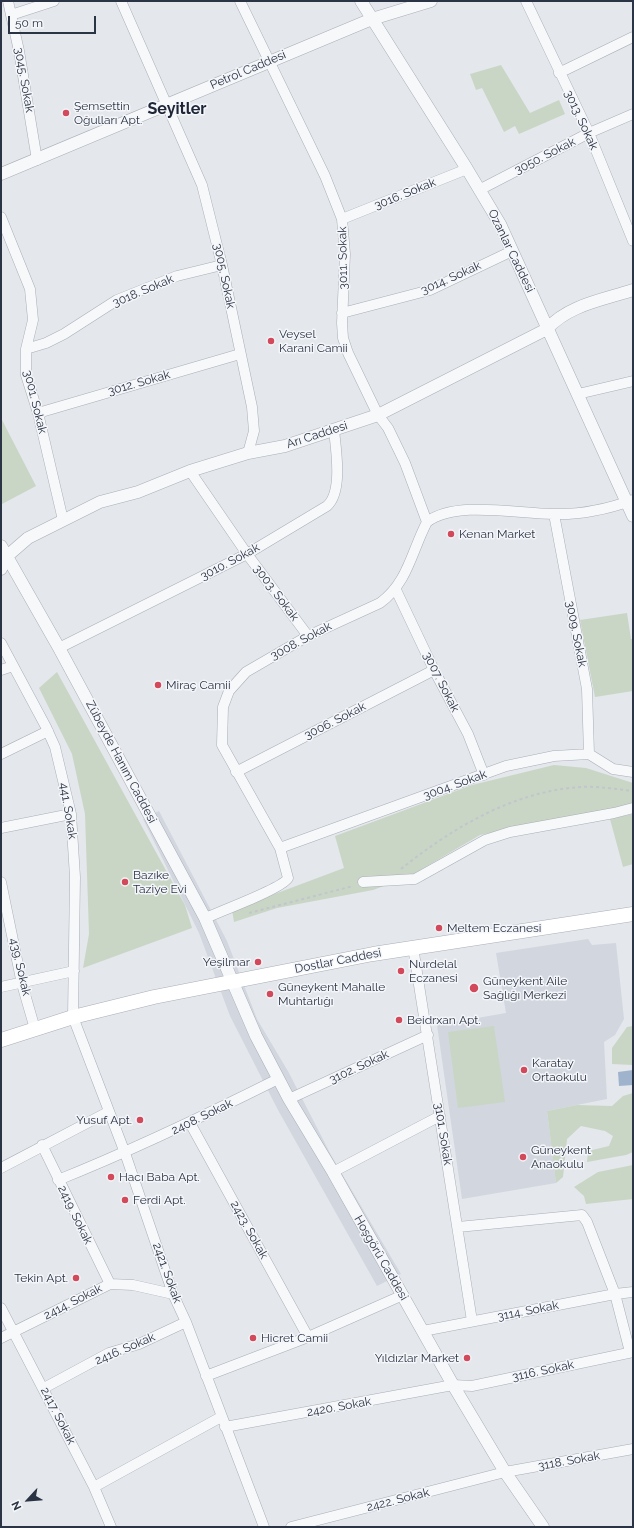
<!DOCTYPE html>
<meta charset="utf-8">
<style>
body{margin:0}
#map{position:relative;width:634px;height:1528px;overflow:hidden;background:#e4e7ec;font-family:Raleway,sans-serif}
canvas{display:block}
.frame{position:absolute;inset:0;border:2px solid #2b3445;pointer-events:none}
.north{position:absolute;left:8px;top:1480px;width:40px;height:40px;-webkit-text-stroke:3px #f4f6f9;paint-order:stroke;rotate:244deg;font-size:11px;font-weight:700;line-height:16px;text-align:center;color:#2b3445}
.north::after{content:'';display:block;margin:auto;width:14px;height:18px;background:#2b3445;clip-path:polygon(50% 0,100% 100%,50% 72%,0 100%)}
.scale{position:absolute;left:8px;top:16px;width:88px;height:18px;box-sizing:border-box;border:2px solid #2b3445;border-top:0;padding-left:5px;font-size:12px;line-height:14px;white-space:nowrap;color:#2b3445;-webkit-text-stroke:3px #f4f6f9;paint-order:stroke}
</style>
<div id="map">
<canvas width="634" height="1528"></canvas>
<div class="frame"></div>
<div class="north">N</div>
<div class="scale">50 m</div>
</div>
<script>
const c = document.querySelector('canvas').getContext('2d');
c.lineJoin = 'round';
function paint(path, color) {
  c.fillStyle = color;
  c.fill(path, 'evenodd');
}
function strokePath(path, color, width, dash) {
  c.strokeStyle = color;
  c.lineWidth = width;
  c.lineCap = dash ? 'butt' : 'round';
  c.setLineDash(dash || []);
  c.stroke(path);
}
function drawText(font, color, halo, rows, align = 'center') {
  c.font = font + ' Raleway,sans-serif';
  c.lineWidth = 3;
  c.setLineDash([]);
  c.textBaseline = 'middle';
  c.strokeStyle = halo;
  c.fillStyle = color;
  for (const [text, x, y, turn = 0] of rows) {
    c.save();
    c.translate(x, y);
    c.rotate((+turn || 0) * Math.PI / 180);
    c.textAlign = isNaN(turn) ? turn : align;
    if (halo) c.strokeText(text, 0, 0);
    c.fillText(text, 0, 0);
    c.restore();
  }
}
paint(new Path2D(`
 M 159,811 L 227,941 L 257,1019 L 289,1073 L 331,1155 L 401,1274 L 377,1286 L 278,1110 L 230,1016 L 199,933 L 143,819 Z
 M 588,939 L 592,945 L 616,943 L 624,1019 L 615,1035 L 604,1042 L 607,1099 L 547,1111 L 556,1183 L 462,1199 L 437,1025 L 506,1013 L 496,953 Z`), '#d2d6de');
paint(new Path2D(`
 M 501,65 L 530,113 L 559,100 L 565,114 L 519,134 L 515,126 L 504,132 L 482,88 L 476,90 L 470,74 Z
 M 1,418 L 36,486 L 2,504 L 1,502 Z
 M 627,613 L 631,639 L 633,639 L 633,691 L 595,697 L 580,620 Z
 M 57,672 L 185,905 L 192,928 L 83,968 L 89,934 L 85,814 L 72,754 L 39,688 Z
 M 554,765 L 586,768 L 633,783 L 633,804 L 480,835 L 410,876 L 373,890 L 277,908 L 234,922 L 232,910 L 344,868 L 335,836 L 472,785 Z
 M 633,814 L 633,864 L 623,867 L 610,819 Z
 M 494,1026 L 505,1102 L 458,1108 L 448,1032 Z
 M 633,1026 L 633,1065 L 612,1064 L 612,1048 L 627,1027 Z
 M 633,1093 L 633,1152 L 626,1155 L 587,1162 L 588,1151 L 609,1146 L 613,1136 L 605,1131 L 581,1126 L 567,1139 L 563,1177 L 556,1183 L 547,1111 L 577,1105 L 612,1106 L 623,1096 Z
 M 633,1165 L 633,1199 L 586,1204 L 584,1196 L 574,1187 L 598,1172 Z`), '#c9d6c5');
paint(new Path2D(`
 M 633,1070 L 633,1085 L 619,1086 L 618,1072 Z`), '#9fb4cc');
const minor = new Path2D(`
 M 8,1 L 19,51 L 37,160
 M 121,1 L 202,185 L 222,265 L 252,407 L 254,431 L 248,453
 M 240,1 L 325,176 L 342,219 L 345,254 L 342,323 L 343,338 L 348,353 L 378,415 L 388,428 L 405,463 L 427,522
 M 526,1 L 589,133 L 633,241
 M 11,15 L 54,1
 M 559,73 L 633,37
 M 479,190 L 589,133 L 633,114
 M 1,217 L 30,289 L 33,320 L 26,349 L 26,375 L 38,413 L 63,520
 M 342,219 L 467,169
 M 342,313 L 430,290 L 512,251
 M 26,349 L 46,343 L 64,334 L 117,300 L 177,276 L 222,265
 M 578,394 L 633,381
 M 38,413 L 240,354
 M 190,471 L 247,554 L 308,636
 M 554,514 L 587,689 L 589,754
 M 396,590 L 434,670 L 468,734 L 484,775
 M 1,643 L 46,727 L 55,747 L 71,814 L 75,877 L 73,1017 L 125,1153 L 173,1294 L 186,1322 L 264,1527
 M 59,648 L 247,554 L 327,506 C 343,492 336,450 334,430
 M 1,670 L 13,666
 M 1,754 L 48,731
 M 236,772 L 434,670
 M 1,828 L 71,814
 M 280,848 L 506,766 L 554,756 L 589,754 L 613,769 L 633,772
 M 1,882 L 22,984 L 35,1029
 M 363,882 L 415,879 L 485,840 L 510,832 L 614,813 L 633,808
 M 205,918 C 219,912 283,888 288,878 L 280,848 L 222,745 L 223,707 L 229,691 L 246,672 L 308,636 L 380,603 C 408,583 412,550 427,522 C 456,500 518,514 553,514 C 579,515 608,509 633,500
 M 413,947 L 472,1321
 M 1,987 L 74,971
 M 289,1099 L 428,1035
 M 190,1123 L 308,1337
 M 42,1145 L 110,1284
 M 1,1168 L 108,1112
 M 333,1172 L 440,1116
 M 58,1180 C 133,1150 206,1115 278,1079
 M 458,1227 L 582,1215 L 587,1222 L 615,1294 L 630,1352
 M 1,1308 L 94,1487 L 111,1527
 M 423,1331 L 615,1294 L 633,1292
 M 1,1338 L 110,1284 L 133,1285 L 173,1294
 M 206,1376 L 308,1337 L 403,1295
 M 44,1388 L 109,1353 L 139,1344 L 186,1322
 M 225,1427 L 453,1385 L 472,1386 L 633,1352
 M 94,1487 L 221,1417
 M 291,1527 L 505,1472 L 633,1449`);
const tertiary = new Path2D(`
 M 361,1 L 467,169 L 500,224 L 633,516
 M 1,174 L 372,19 L 431,1
 M 1,546 L 59,648 L 205,918 L 256,1036 L 289,1099 L 333,1172 L 453,1385 L 505,1472 L 543,1527
 M 1,569 L 6,557 L 28,538 L 100,502 L 138,492 L 190,471 L 248,453 L 285,446 L 378,415 L 547,329 C 568,305 603,300 633,290`);
const secondary = new Path2D(`
 M 1,1040 L 73,1017 L 154,997 L 373,954 L 633,914`);
strokePath(minor, '#a9aeb7', 11);
strokePath(tertiary, '#a9aeb7', 13);
strokePath(secondary, '#a9aeb7', 15);
strokePath(new Path2D(`
 M 401,869 C 452,828 514,791 581,787 C 598,786 616,789 633,791
 M 249,913 L 353,886`), '#c2c5cb', 2, [3, 3]);
strokePath(minor, '#f7f8fa', 10);
strokePath(tertiary, '#f7f8fa', 12);
strokePath(secondary, '#fff', 14);
for (const [x, y, r, color] of [
 [66,113,4,"#d1495b"],
 [271,341,4,"#d1495b"],
 [451,534,4,"#d1495b"],
 [158,685,4,"#d1495b"],
 [125,882,4,"#d1495b"],
 [439,928,4,"#d1495b"],
 [258,962,4,"#d1495b"],
 [401,971,4,"#d1495b"],
 [474,988,5,"#d1495b"],
 [270,994,4,"#d1495b"],
 [399,1020,4,"#d1495b"],
 [524,1070,4,"#d1495b"],
 [140,1120,4,"#d1495b"],
 [523,1157,4,"#d1495b"],
 [111,1177,4,"#d1495b"],
 [125,1200,4,"#d1495b"],
 [76,1278,4,"#d1495b"],
 [253,1338,4,"#d1495b"],
 [467,1358,4,"#d1495b"]
]) {
  const dot = new Path2D();
  dot.arc(x, y, r, 0, 2 * Math.PI);
  c.fillStyle = color;
  c.fill(dot);
  strokePath(dot, '#f4f6f9', 1.5);
}
drawText('12px', '#2b3445', '#f4f6f9', [
 ["Petrol Caddesi",248,70,-23],
 ["3045. Sokak",24,80,80],
 ["3013. Sokak",581,120,65],
 ["3050. Sokak",545,156,-27],
 ["3016. Sokak",405,194,-22],
 ["Ozanlar Caddesi",511,251,64],
 ["3011. Sokak",343,258,-91],
 ["3005. Sokak",224,276,78],
 ["3014. Sokak",451,278,-24],
 ["3018. Sokak",143,291,-23],
 ["3012. Sokak",139,383,-16],
 ["3001. Sokak",35,402,76],
 ["Arı Caddesi",317,435,-18],
 ["3010. Sokak",230,562,-28],
 ["3003. Sokak",276,593,53],
 ["3009. Sokak",576,634,79],
 ["3008. Sokak",301,641,-28],
 ["3007. Sokak",441,682,63],
 ["3006. Sokak",335,721,-27],
 ["Zübeyde Hanım Caddesi",121,762,62],
 ["3004. Sokak",455,785,-20],
 ["441. Sokak",68,811,81],
 ["Dostlar Caddesi",338,961,-11],
 ["439. Sokak",20,967,77],
 ["3102. Sokak",359,1067,-25],
 ["2408. Sokak",202,1117,-26],
 ["3101. Sokak",443,1134,81],
 ["2419. Sokak",75,1215,64],
 ["2423. Sokak",249,1230,61],
 ["Hoşgörü Caddesi",381,1258,60],
 ["2421. Sokak",167,1273,70],
 ["2414. Sokak",73,1302,-27],
 ["3114. Sokak",528,1311,-11],
 ["2416. Sokak",125,1349,-23],
 ["3116. Sokak",543,1371,-12],
 ["2420. Sokak",339,1407,-10],
 ["2417. Sokak",58,1416,63],
 ["3118. Sokak",569,1461,-10],
 ["2422. Sokak",398,1500,-14]
]);
drawText('12px', '#2b3445', '#f4f6f9', [
 ["Şemsettin",74,106],
 ["Oğulları Apt.",74,120],
 ["Veysel",279,334],
 ["Karani Camii",279,348],
 ["Kenan Market",459,534],
 ["Miraç Camii",166,685],
 ["Bazıke",133,875],
 ["Taziye Evi",133,889],
 ["Meltem Eczanesi",447,928],
 ["Yeşilmar",250,962,"right"],
 ["Nurdelal",409,964],
 ["Eczanesi",409,978],
 ["Güneykent Aile",483,981],
 ["Sağlığı Merkezi",483,995],
 ["Güneykent Mahalle",278,987],
 ["Muhtarlığı",278,1001],
 ["Beidrxan Apt.",407,1020],
 ["Karatay",532,1063],
 ["Ortaokulu",532,1077],
 ["Yusuf Apt.",132,1120,"right"],
 ["Güneykent",531,1150],
 ["Anaokulu",531,1164],
 ["Hacı Baba Apt.",119,1177],
 ["Ferdi Apt.",133,1200],
 ["Tekin Apt.",68,1278,"right"],
 ["Hicret Camii",261,1338],
 ["Yıldızlar Market",459,1358,"right"]
], 'left');
drawText('bold 16px', '#1d2536', '#f4f6f9', [
 ["Seyitler",177,109]
]);
</script>
